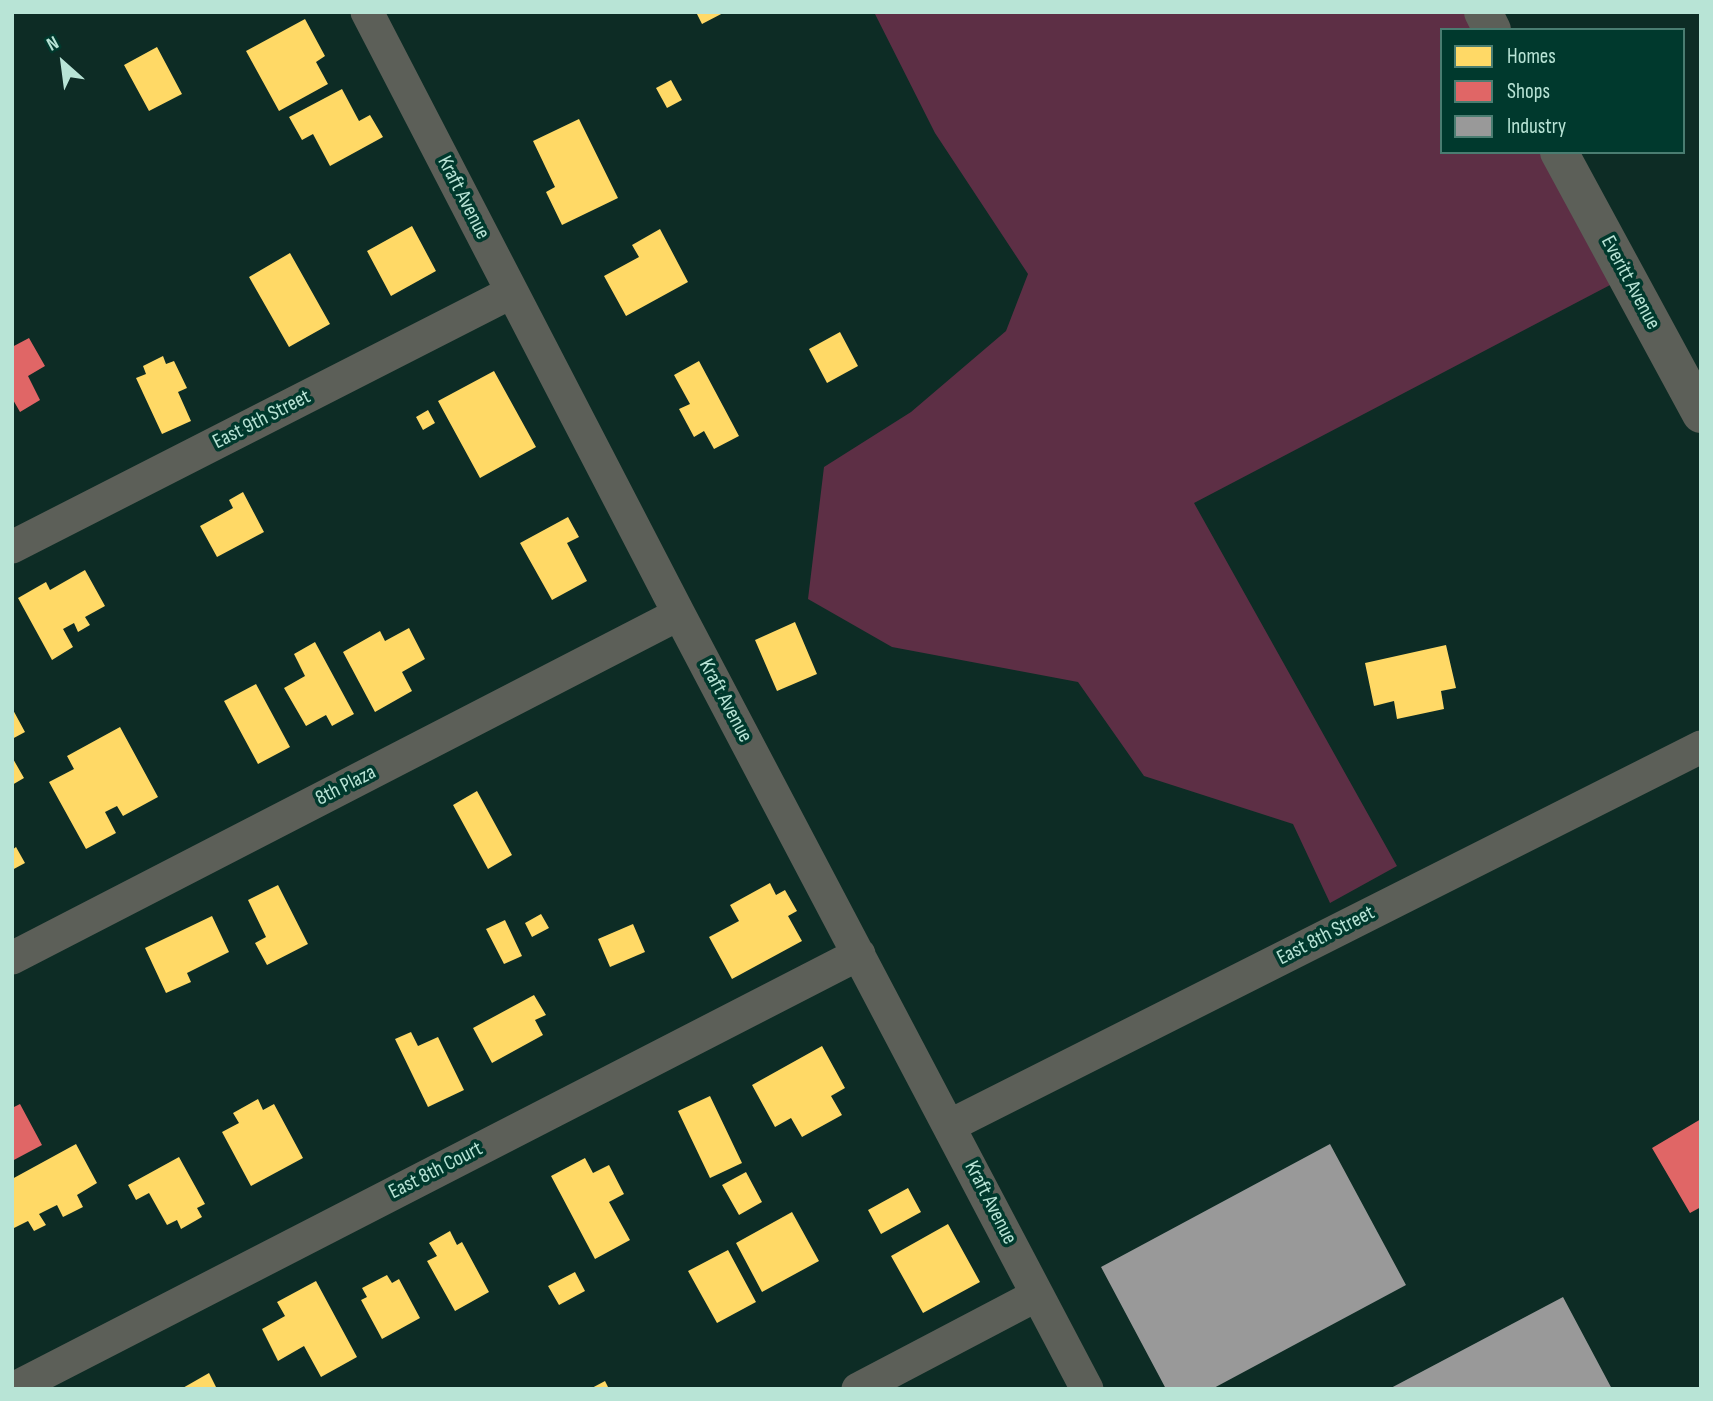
<!DOCTYPE html>
<style>
body{margin:0}
#map{position:relative;width:1713px;height:1401px;overflow:hidden;background:#0d2c25;font-family:"Sofia Sans Condensed",sans-serif}
canvas{display:block}
.frame{position:absolute;inset:0;border:14px solid #b8e4d6;pointer-events:none}
.legend{position:absolute;left:1440px;top:28px;width:245px;height:126px;box-sizing:border-box;background:#00392d;border:2px solid #4a7d71;margin:0;padding:9px 12px;list-style:none;font-size:21px;color:#b8e4d6}
.legend li{display:flex;align-items:center;gap:14px;height:35px}
.legend b{width:35px;border:2px solid #4a7d71}
.north{position:absolute;left:28px;top:28px;width:70px;height:70px;-webkit-text-stroke:5px #00392d;paint-order:stroke;rotate:332deg;font-size:19px;font-weight:700;line-height:28px;text-align:center;color:#b8e4d6}
.north::after{content:'';display:block;margin:auto;width:24px;height:32px;background:#b8e4d6;clip-path:polygon(50% 0,100% 100%,50% 72%,0 100%)}
</style>
<div id="map">
<canvas width="1713" height="1401"></canvas>
<div class="frame"></div>
<ul class="legend">
<li><b style="height:19px;background:#ffd966"></b>Homes</li>
<li><b style="height:19px;background:#e06666"></b>Shops</li>
<li><b style="height:19px;background:#999"></b>Industry</li>
</ul>
<div class="north">N</div>
</div>
<script>
const c = document.querySelector('canvas').getContext('2d');
c.lineJoin = 'round';
function paint(path, color) {
  c.fillStyle = color;
  c.fill(path, 'evenodd');
}
function strokePath(path, color, width, dash) {
  c.strokeStyle = color;
  c.lineWidth = width;
  c.lineCap = dash ? 'butt' : 'round';
  c.setLineDash(dash || []);
  c.stroke(path);
}
function drawText(font, color, halo, rows, align = 'center') {
  c.font = font + ' "Sofia Sans Condensed",sans-serif';
  c.lineWidth = 7;
  c.setLineDash([]);
  c.textBaseline = 'middle';
  c.strokeStyle = halo;
  c.fillStyle = color;
  for (const [text, x, y, turn = 0] of rows) {
    c.save();
    c.translate(x, y);
    c.rotate((+turn || 0) * Math.PI / 180);
    c.textAlign = isNaN(turn) ? turn : align;
    if (halo) c.strokeText(text, 0, 0);
    c.fillText(text, 0, 0);
    c.restore();
  }
}
paint(new Path2D(`
 M 874,12 L 1465,12 L 1474,30 L 1442,30 L 1442,152 L 1541,152 L 1612,284 L 1194,503 L 1397,866 L 1330,903 L 1293,824 L 1144,776 L 1078,682 L 892,647 L 808,599 L 824,467 L 911,412 L 1006,331 L 1028,274 L 935,133 Z`), '#5d2f45');
paint(new Path2D(`
 M 696,12 L 725,12 L 702,24 Z
 M 305,19 L 325,56 L 316,62 L 328,84 L 279,111 L 246,51 Z
 M 157,47 L 182,94 L 149,111 L 124,65 Z
 M 671,80 L 682,100 L 667,108 L 656,88 Z
 M 342,89 L 359,121 L 370,115 L 383,137 L 330,166 L 313,134 L 302,140 L 289,117 Z
 M 579,119 L 618,198 L 562,225 L 546,192 L 555,187 L 533,141 Z
 M 412,226 L 436,271 L 391,296 L 367,251 Z
 M 660,229 L 688,282 L 626,316 L 604,276 L 639,257 L 632,245 Z
 M 290,253 L 330,324 L 289,347 L 249,277 Z
 M 840,332 L 858,366 L 827,383 L 809,349 Z
 M 163,356 L 166,364 L 174,361 L 187,388 L 178,392 L 191,421 L 162,434 L 136,378 L 146,374 L 143,366 Z
 M 699,361 L 739,436 L 714,449 L 704,431 L 694,437 L 679,409 L 690,404 L 674,375 Z
 M 494,371 L 536,447 L 480,478 L 438,401 Z
 M 428,410 L 435,423 L 423,430 L 416,417 Z
 M 243,492 L 264,532 L 217,557 L 200,526 L 233,508 L 229,500 Z
 M 568,517 L 579,537 L 567,543 L 587,581 L 552,600 L 520,543 Z
 M 85,570 L 105,606 L 85,617 L 90,625 L 78,632 L 74,623 L 63,629 L 73,647 L 52,660 L 18,598 L 46,582 L 50,590 Z
 M 795,622 L 817,674 L 777,691 L 755,640 Z
 M 409,628 L 425,659 L 402,672 L 412,691 L 375,712 L 343,652 L 380,631 L 385,641 Z
 M 315,642 L 354,714 L 332,726 L 326,715 L 306,726 L 284,688 L 305,676 L 294,654 Z
 M 1446,645 L 1456,688 L 1441,691 L 1444,709 L 1397,719 L 1394,701 L 1374,706 L 1365,663 Z
 M 256,684 L 290,747 L 258,764 L 224,701 Z
 M 12,708 L 25,732 L 12,739 Z
 M 120,727 L 158,797 L 123,816 L 117,806 L 105,812 L 116,833 L 86,849 L 49,782 L 74,769 L 67,756 Z
 M 12,757 L 24,778 L 12,785 Z
 M 477,791 L 512,855 L 488,869 L 453,805 Z
 M 16,847 L 25,863 L 12,870 L 12,850 Z
 M 770,883 L 776,895 L 785,890 L 797,911 L 788,916 L 802,941 L 732,979 L 709,937 L 739,921 L 730,905 Z
 M 278,885 L 308,944 L 267,965 L 255,943 L 266,937 L 248,900 Z
 M 541,914 L 549,928 L 532,937 L 525,923 Z
 M 212,916 L 229,952 L 187,973 L 191,982 L 166,993 L 145,948 Z
 M 505,920 L 522,956 L 504,964 L 486,929 Z
 M 633,924 L 645,952 L 610,967 L 598,939 Z
 M 534,995 L 546,1015 L 535,1020 L 543,1035 L 492,1063 L 473,1028 Z
 M 411,1032 L 418,1046 L 438,1037 L 464,1090 L 428,1107 L 395,1039 Z
 M 822,1046 L 845,1088 L 831,1096 L 842,1115 L 802,1137 L 791,1118 L 775,1127 L 752,1085 Z
 M 710,1096 L 742,1163 L 710,1178 L 678,1111 Z
 M 258,1099 L 263,1110 L 274,1104 L 303,1158 L 251,1186 L 222,1132 L 239,1123 L 233,1113 Z
 M 76,1144 L 97,1183 L 77,1195 L 83,1207 L 63,1217 L 57,1205 L 39,1214 L 46,1225 L 34,1231 L 28,1221 L 12,1229 L 12,1179 Z
 M 179,1157 L 205,1204 L 197,1208 L 202,1217 L 181,1229 L 177,1220 L 167,1225 L 149,1193 L 136,1200 L 128,1185 Z
 M 585,1158 L 593,1173 L 609,1165 L 624,1194 L 609,1202 L 630,1240 L 595,1259 L 551,1176 Z
 M 746,1172 L 762,1202 L 739,1215 L 722,1185 Z
 M 908,1188 L 921,1212 L 881,1234 L 868,1210 Z
 M 792,1212 L 819,1261 L 762,1292 L 736,1243 Z
 M 948,1224 L 980,1282 L 923,1313 L 891,1256 Z
 M 450,1231 L 457,1245 L 462,1242 L 489,1292 L 455,1311 L 427,1261 L 437,1256 L 429,1243 Z
 M 728,1250 L 756,1302 L 717,1323 L 688,1271 Z
 M 575,1272 L 585,1291 L 559,1305 L 548,1286 Z
 M 387,1275 L 392,1283 L 399,1279 L 420,1318 L 382,1339 L 361,1300 L 367,1297 L 362,1288 Z
 M 316,1281 L 357,1357 L 321,1377 L 304,1346 L 278,1361 L 262,1329 L 285,1316 L 277,1302 Z
 M 209,1373 L 217,1389 L 181,1389 Z
 M 605,1381 L 609,1389 L 590,1389 Z`), '#ffd966');
paint(new Path2D(`
 M 29,338 L 45,366 L 28,376 L 40,400 L 20,412 L 12,398 L 12,347 Z
 M 20,1104 L 42,1145 L 12,1161 L 12,1108 Z
 M 1701,1119 L 1701,1207 L 1690,1213 L 1652,1148 Z`), '#e06666');
paint(new Path2D(`
 M 1330,1144 L 1406,1285 L 1212,1389 L 1166,1389 L 1101,1267 Z
 M 1563,1297 L 1612,1389 L 1389,1389 Z`), '#999');
strokePath(new Path2D(`
 M 367,12 L 679,614 L 1087,1389
 M 12,547 L 512,292
 M 12,958 L 679,614
 M 951,1125 L 1701,747
 M 13,1389 L 859,954
 M 858,1389 L 1037,1295`), '#5c5f58', 33);
strokePath(new Path2D(`
 M 1483,12 L 1492,30
 M 1559,152 L 1701,414`), '#5c5f58', 38);
drawText('21px', '#b8e4d6', '#00392d', [
 ["Kraft Avenue",463,198,63],
 ["Everitt Avenue",1630,283,62],
 ["East 9th Street",262,420,-27],
 ["Kraft Avenue",725,701,62],
 ["8th Plaza",346,786,-27],
 ["East 8th Street",1326,936,-27],
 ["East 8th Court",436,1171,-27],
 ["Kraft Avenue",990,1203,63]
]);
</script>
